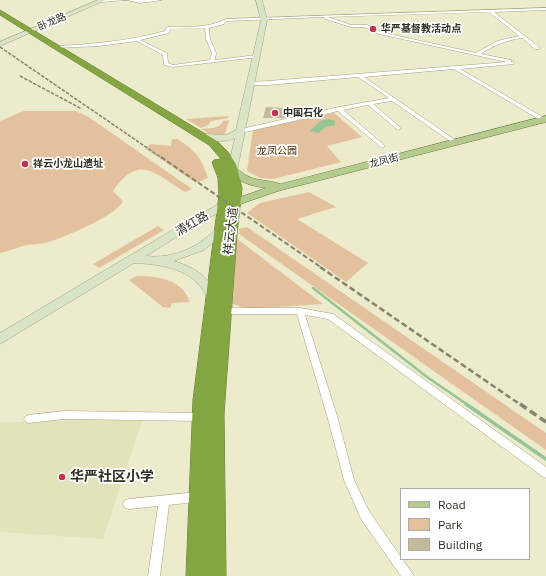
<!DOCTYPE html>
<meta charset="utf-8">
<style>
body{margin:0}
#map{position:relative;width:546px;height:576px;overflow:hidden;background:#ecebcc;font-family:"IBM Plex Sans",sans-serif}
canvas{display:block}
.legend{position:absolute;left:400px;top:488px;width:130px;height:72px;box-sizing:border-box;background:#fff;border:1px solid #acaca7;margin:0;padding:5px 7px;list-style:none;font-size:12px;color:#302f23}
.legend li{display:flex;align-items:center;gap:8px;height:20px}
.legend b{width:20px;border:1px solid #acaca7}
</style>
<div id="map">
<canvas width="546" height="576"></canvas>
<ul class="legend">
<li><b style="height:5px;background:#b5ca8e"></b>Road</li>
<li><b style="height:11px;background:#e3c19c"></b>Park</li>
<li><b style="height:11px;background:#c5b99c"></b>Building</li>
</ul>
</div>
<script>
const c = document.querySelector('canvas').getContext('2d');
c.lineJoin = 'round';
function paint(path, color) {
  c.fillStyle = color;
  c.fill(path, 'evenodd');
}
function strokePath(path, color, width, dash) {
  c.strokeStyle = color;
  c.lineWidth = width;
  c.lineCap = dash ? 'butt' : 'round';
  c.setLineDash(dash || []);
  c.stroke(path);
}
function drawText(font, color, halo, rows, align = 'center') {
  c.font = font + ' "IBM Plex Sans","Noto Sans SC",sans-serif';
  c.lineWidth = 3.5;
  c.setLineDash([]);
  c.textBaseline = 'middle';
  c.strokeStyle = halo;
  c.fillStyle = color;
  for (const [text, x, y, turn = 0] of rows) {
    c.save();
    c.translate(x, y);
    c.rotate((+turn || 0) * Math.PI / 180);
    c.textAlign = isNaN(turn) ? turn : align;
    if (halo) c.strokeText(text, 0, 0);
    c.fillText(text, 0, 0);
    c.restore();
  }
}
paint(new Path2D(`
 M 61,419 L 142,421 L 103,539 L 0,532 L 0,422 L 36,422 Z`), '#e2e2bb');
paint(new Path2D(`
 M 24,111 L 75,111 L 87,116 L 192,189 L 185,192 C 154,173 139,153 113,191 L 123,201 C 116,216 65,237 48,242 C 41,244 34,244 27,245 C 18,247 9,251 0,253 L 0,121 Z
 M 334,113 L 362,137 L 327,146 L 341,162 L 273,179 L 260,178 L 247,171 L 253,130 Z
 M 229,116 L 228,118 L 211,121 L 208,125 L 201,128 L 186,119 Z
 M 229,120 L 225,134 L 209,134 L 201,129 C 209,128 220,129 223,121 Z
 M 172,139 L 177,139 C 195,150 201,157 208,178 L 196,183 L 146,149 L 150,144 L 171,146 Z
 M 309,192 L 336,207 L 297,219 L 368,263 L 346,282 L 247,213 L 260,203 Z
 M 158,226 L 164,230 L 99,268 L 93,264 Z
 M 247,227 L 546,433 L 546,450 L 239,234 L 239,229 Z
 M 236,238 L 323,304 L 247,309 L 233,304 Z
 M 137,276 C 158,276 182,279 190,302 L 172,303 L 170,308 L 163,307 L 129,280 Z`), '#e3c19c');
paint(new Path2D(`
 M 329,119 L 335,121 L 335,125 L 327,127 L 320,123 L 326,127 L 318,133 L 310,131 L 320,121 Z`), '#95c594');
strokePath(new Path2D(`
 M 313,288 L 427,377 L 468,405`), '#95c594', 2.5);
strokePath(new Path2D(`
 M 466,404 L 546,459`), '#95c594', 3.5);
paint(new Path2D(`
 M 266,107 L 286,108 L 285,118 L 263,118 Z`), '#c5b99c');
const street = new Path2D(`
 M 101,0 L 126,0 L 102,2 L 100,1 Z
 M 127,0 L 162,0 L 140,3 Z
 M 546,8 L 546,10 L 494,12 L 539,47 L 539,49 L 535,49 L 522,38 C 507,40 494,45 481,54 L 511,60 L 511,62 L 514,62 L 514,64 L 460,69 L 546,119 L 546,121 L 542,121 L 454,69 L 364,77 L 458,142 L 459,143 L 456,145 L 392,101 L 373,104 L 400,127 L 401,128 L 398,130 L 368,105 L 343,110 L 384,145 L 385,146 L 382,148 L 338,111 L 241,133 L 238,131 L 241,129 L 339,107 L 389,98 L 358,77 L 268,85 L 251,85 L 248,83 L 249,82 L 268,81 L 507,62 L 379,34 L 364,27 L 351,27 L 325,19 L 324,17 L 227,21 L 224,24 L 209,28 L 210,39 L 216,53 L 215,60 L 257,55 L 259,55 L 259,57 L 173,67 L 164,65 L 163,55 L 137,41 L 99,46 L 57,48 L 55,47 L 57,46 C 94,44 129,41 165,31 L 166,28 L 168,27 C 190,26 206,29 226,19 ZM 489,12 L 519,36 L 497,41 L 476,53 L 380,32 L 367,25 L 351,25 L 328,17 ZM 205,28 L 206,39 L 212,53 L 210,60 L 173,65 L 168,63 L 167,53 L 140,40 L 169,33 L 170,29 Z
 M 223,308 L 300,308 L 333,314 L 546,467 L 546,478 L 542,476 L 328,319 L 305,315 L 338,419 L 354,480 L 369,511 L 414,576 L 401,576 L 361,519 L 344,480 L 328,419 L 297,314 L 223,314 L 220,313 L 219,311 L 220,309 Z
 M 64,411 L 201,413 L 204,414 L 206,417 L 204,420 L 201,421 L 64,419 L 29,423 L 26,422 L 24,419 L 26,416 L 29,415 Z
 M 198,492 L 202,493 L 203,497 L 202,501 L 169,505 L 160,576 L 148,576 L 158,506 L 129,509 L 125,508 L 123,504 L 125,500 L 129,499 Z`);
const secondary = new Path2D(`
 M 98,0 L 106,0 L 0,46 L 0,42 Z
 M 256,0 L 262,0 L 267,20 L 236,176 L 231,179 L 226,176 L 235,138 C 227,142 208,143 201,137 L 205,134 L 226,135 L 236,130 L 261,20 Z
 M 226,195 L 231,198 L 228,208 L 199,223 L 146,256 C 172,259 197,248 215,230 L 223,230 L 224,232 L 223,234 L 204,250 L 174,261 C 196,268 209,277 219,298 L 217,301 L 209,301 C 207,297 205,293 203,290 C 189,268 158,264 134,263 L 0,344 L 0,333 L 191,219 L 219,204 L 222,196 Z`);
const primary = new Path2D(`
 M 546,116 L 546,122 L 278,191 L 229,208 L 225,209 L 219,206 L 221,204 L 266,188 C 251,186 237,182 228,170 L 229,168 L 237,168 C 251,183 263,178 280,184 Z`);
const highway = new Path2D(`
 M 0,10 L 217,141 L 228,152 L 236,164 L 242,188 L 237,234 L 224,414 L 226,576 L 186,576 L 193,400 L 219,195 L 218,178 L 212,162 L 214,160 L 221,159 L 209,145 L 0,15 Z`);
strokePath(street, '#a1a183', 1);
strokePath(secondary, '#a1a183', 1);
strokePath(primary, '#677c37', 1);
strokePath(highway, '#677c37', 1);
paint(street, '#fff');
paint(secondary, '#dae4c6');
paint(primary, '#b5ca8e');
paint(highway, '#84a642');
strokePath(new Path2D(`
 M 0,47 L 162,158
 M 20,76 L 82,109`), '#85846f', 1.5, [3.5, 1.5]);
strokePath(new Path2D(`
 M 161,157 L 322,268`), '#85846f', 2, [5, 2.5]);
strokePath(new Path2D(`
 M 320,267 L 521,405`), '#85846f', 2.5, [6, 3]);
strokePath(new Path2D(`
 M 520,404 L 546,422`), '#85846f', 3.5, [8, 4]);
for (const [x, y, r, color] of [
 [373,29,4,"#c33350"],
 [275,113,4,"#c33350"],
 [25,164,4,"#c33350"],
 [62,477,4,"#c33350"]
]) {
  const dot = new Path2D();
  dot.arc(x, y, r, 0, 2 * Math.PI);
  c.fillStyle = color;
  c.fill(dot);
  strokePath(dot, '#fff', 1.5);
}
drawText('10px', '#302f23', '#fff', [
 ["卧龙路",52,22,-23],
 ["龙凤街",384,161,-14]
]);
drawText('bold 10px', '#302f23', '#fff', [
 ["华严基督教活动点",381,29],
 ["中国石化",283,113],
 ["祥云小龙山遗址",33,164]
], 'left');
drawText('10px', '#482a00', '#fff', [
 ["龙凤公园",277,151]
]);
drawText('12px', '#302f23', '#fff', [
 ["清红路",192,224,-30],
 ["祥云大道",231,231,-83]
]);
drawText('bold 14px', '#302f23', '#fff', [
 ["华严社区小学",70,477]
], 'left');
</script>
